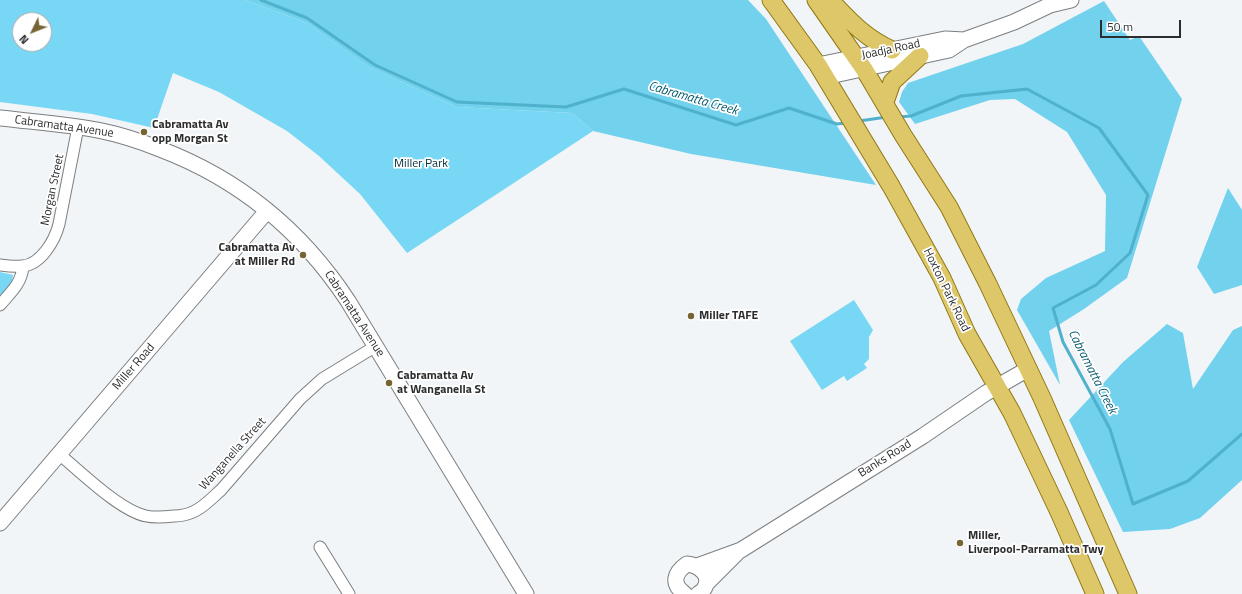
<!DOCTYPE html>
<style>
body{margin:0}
#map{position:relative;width:1242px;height:594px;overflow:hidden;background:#f1f5f7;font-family:"Titillium Web",sans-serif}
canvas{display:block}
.north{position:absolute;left:12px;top:12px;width:40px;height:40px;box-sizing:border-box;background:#fff;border:1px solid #ababab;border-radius:50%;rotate:227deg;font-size:11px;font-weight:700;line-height:16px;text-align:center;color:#2c2d2e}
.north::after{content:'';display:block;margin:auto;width:14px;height:18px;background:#766533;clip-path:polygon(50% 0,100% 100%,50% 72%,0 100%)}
.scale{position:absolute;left:1100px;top:20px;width:81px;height:18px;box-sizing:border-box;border:2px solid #2c2d2e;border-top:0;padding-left:5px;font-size:12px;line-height:14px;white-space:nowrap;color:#2c2d2e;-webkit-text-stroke:3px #fff;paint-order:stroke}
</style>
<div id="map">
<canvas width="1242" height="594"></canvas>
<div class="north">N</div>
<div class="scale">50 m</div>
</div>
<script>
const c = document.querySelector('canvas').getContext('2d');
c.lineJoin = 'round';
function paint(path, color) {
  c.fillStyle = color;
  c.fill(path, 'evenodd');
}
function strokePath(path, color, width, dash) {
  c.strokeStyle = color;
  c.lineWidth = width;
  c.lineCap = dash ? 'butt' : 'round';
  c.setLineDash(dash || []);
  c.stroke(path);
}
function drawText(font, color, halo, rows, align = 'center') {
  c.font = font + ' "Titillium Web",sans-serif';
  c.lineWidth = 3.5;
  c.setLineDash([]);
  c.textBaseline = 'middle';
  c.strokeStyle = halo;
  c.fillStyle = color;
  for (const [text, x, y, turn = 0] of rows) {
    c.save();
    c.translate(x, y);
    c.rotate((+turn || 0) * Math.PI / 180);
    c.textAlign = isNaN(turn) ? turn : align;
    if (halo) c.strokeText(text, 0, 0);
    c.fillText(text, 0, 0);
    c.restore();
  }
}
paint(new Path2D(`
 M 0,0 L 246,0 L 307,23 L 369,67 L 457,107 L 572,113 L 593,131 L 407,253 L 360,194 L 319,156 L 287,131 L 219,92 L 173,73 L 154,128 L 92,114 L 0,102 ZM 20,20 L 44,20 L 44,44 L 20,44 Z
 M 0,272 L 13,275 L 12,282 L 0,299 Z
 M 854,300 L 873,330 L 869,337 L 869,359 L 864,364 L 867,368 L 847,381 L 844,376 L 822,390 L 790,341 Z`), '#78d7f4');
paint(new Path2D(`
 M 246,0 L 748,0 L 766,19 L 876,185 L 691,154 L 593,131 L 572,113 L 457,107 L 369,67 L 307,23 Z
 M 1104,1 L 1130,40 L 1139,36 L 1182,99 L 1127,278 L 1084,309 L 1049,331 L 1060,385 L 1017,310 L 1021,299 L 1046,278 L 1105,251 L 1106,195 L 1067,132 L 1015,99 L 990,100 L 915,124 L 899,102 L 902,92 L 908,83 L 1023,44 Z
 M 1228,188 L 1242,210 L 1242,285 L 1214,294 L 1197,267 Z
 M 1167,324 L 1183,333 L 1193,389 L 1233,330 L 1242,326 L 1242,480 L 1200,518 L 1170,529 L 1123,532 L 1069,420 L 1123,362 Z`), '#72d1ed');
strokePath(new Path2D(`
 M 261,0 L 307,18 L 375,65 L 457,102 L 566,107 L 624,89 L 736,125 L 789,108 L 837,124 L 845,123
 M 898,117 L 911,116 L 961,96 L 1027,89 L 1099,128 L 1148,195 L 1130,253 L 1096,285 L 1053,308 L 1063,342 L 1110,429 L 1133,504 L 1188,481 L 1242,434
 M 859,121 L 887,117`), '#50b1cd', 3);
const street = new Path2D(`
 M 0,265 C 7,266 15,267 22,266 C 41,265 55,240 59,224 L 78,127
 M 0,305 C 11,292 21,284 23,267
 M 59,454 C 81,472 119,510 146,516 C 155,518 165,517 174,516 C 181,516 189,514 195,511 C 205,506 213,497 221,490 L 300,399 L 322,379 L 376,346
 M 320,547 L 349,594`);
const secondary = new Path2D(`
 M 818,65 L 945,39 L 964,40
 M 825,77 L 949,50 L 964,40 L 1014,22 L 1050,5 L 1071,0
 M 0,118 C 34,122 69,124 102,131 C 122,135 142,142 160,149 C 239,179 302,231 348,301 L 526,594
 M 0,523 L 267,211
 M 697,566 L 741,550 L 923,436 L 986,393 L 1028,369
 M 707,583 L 737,553
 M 685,594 C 671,584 674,573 687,564 C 698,565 712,575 705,587 C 704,590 701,592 698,594`);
const primary = new Path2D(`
 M 771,0 L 818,65 L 891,186 L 942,278 L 967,334 L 1012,413 L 1059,512 L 1095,594
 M 816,0 L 864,69 L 903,135 L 949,207 L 988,284 L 1042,398 L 1128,594
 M 830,0 C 850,21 865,38 892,50
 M 885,102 L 892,82 L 920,56`);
strokePath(street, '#7c7f81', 13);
strokePath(secondary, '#7c7f81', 17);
strokePath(primary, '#917813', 19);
strokePath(street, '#fff', 11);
strokePath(secondary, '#fff', 15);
strokePath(primary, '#dec769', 17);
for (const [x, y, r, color] of [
 [144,132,4,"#766533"],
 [303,255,4,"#766533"],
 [691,316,4,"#766533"],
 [389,383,4,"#766533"],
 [960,543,4,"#766533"]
]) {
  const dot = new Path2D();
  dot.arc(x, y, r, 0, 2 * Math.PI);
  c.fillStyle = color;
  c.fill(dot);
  strokePath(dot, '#fff', 1.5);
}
drawText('12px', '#2c2d2e', '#fff', [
 ["Joadja Road",891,50,-12],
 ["Cabramatta Avenue",64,127,8],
 ["Morgan Street",53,190,-78],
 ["Hoxton Park Road",946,290,64],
 ["Cabramatta Avenue",354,314,57],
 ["Miller Road",134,367,-49],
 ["Wanganella Street",233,454,-48],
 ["Banks Road",885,459,-32]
]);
drawText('bold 12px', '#2c2d2e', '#fff', [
 ["Cabramatta Av",152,125],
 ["opp Morgan St",152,139],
 ["Cabramatta Av",295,248,"right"],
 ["at Miller Rd",295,262,"right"],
 ["Miller TAFE",699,316],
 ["Cabramatta Av",397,376],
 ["at Wanganella St",397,390],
 ["Miller,",968,536],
 ["Liverpool-Parramatta Twy",968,550]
], 'left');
drawText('12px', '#02313d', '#fff', [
 ["Miller Park",421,164]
]);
drawText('italic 13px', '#075b6f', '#fff', [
 ["Cabramatta Creek",693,99,16],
 ["Cabramatta Creek",1092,372,63]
]);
</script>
